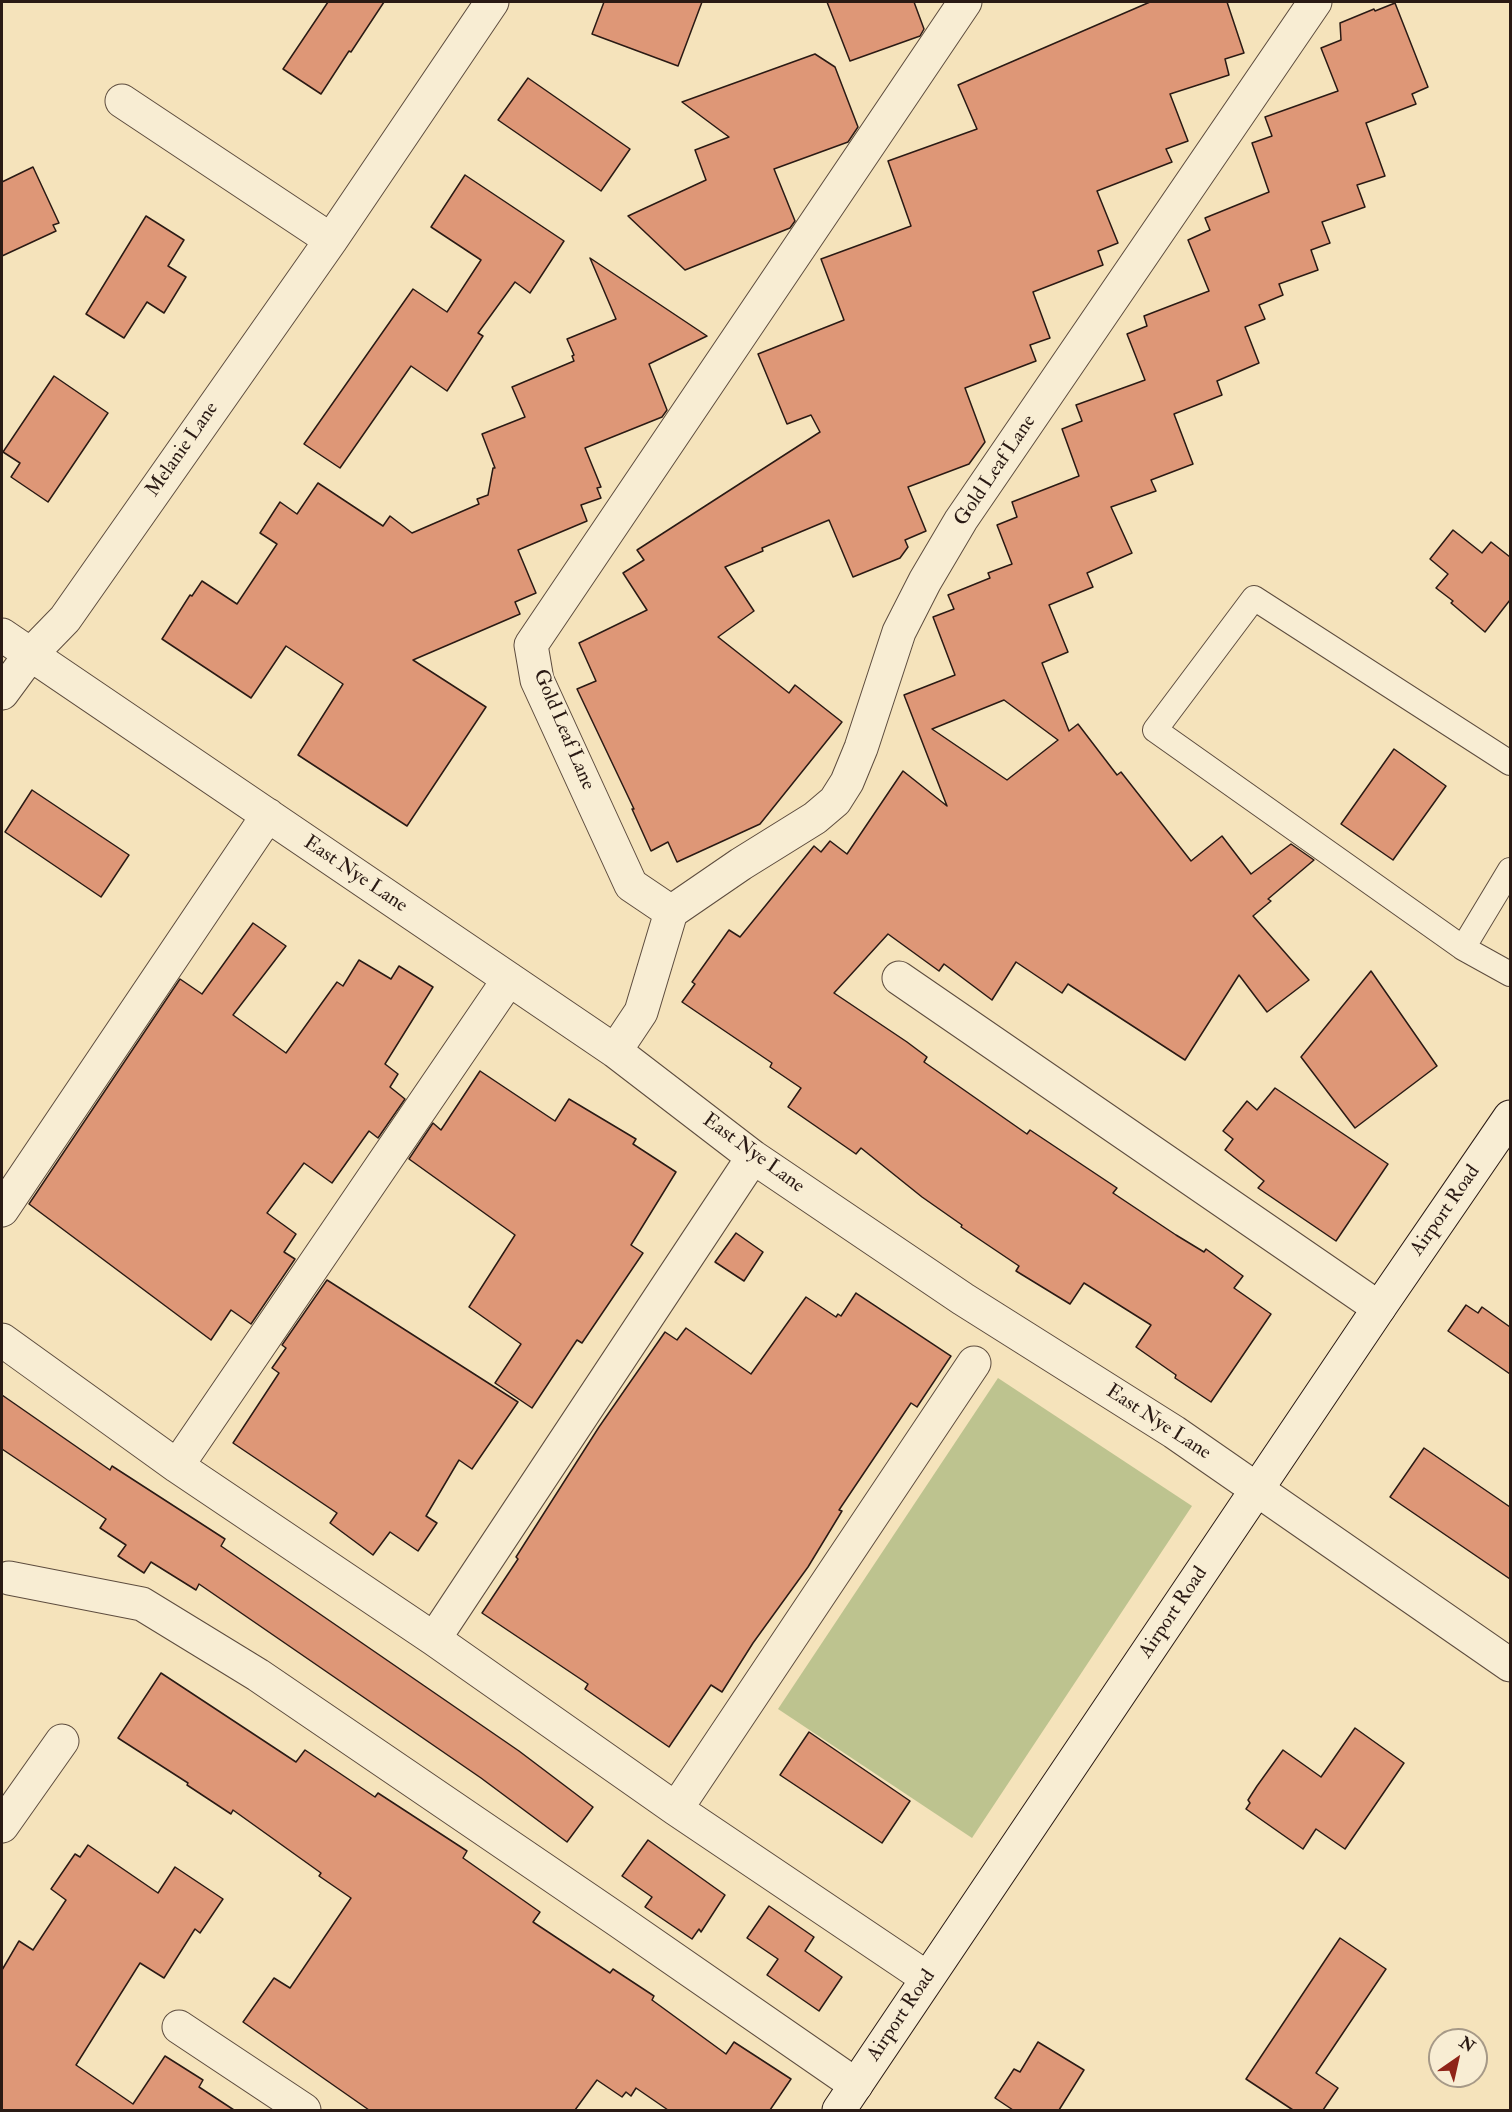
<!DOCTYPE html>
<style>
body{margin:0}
#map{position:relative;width:1512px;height:2112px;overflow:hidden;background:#f5e3bb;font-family:"IM FELL Double Pica",serif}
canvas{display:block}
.frame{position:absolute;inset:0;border:3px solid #2a1a14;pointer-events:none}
.north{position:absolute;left:1428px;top:2028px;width:60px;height:60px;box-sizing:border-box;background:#f8edd3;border:2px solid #a69987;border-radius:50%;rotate:34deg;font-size:16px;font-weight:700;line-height:24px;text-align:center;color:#2a1a14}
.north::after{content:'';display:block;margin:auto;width:21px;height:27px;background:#8f2418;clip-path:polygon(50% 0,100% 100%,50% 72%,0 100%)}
</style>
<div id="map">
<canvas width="1512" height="2112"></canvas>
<div class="frame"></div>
<div class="north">N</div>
</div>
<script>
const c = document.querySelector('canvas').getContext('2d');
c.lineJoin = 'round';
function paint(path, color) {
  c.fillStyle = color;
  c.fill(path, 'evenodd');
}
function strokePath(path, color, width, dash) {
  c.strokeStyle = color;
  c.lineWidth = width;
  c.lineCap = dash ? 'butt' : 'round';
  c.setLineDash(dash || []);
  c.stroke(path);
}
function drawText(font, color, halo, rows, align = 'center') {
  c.font = font + ' "IM FELL Double Pica",serif';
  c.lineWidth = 4.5;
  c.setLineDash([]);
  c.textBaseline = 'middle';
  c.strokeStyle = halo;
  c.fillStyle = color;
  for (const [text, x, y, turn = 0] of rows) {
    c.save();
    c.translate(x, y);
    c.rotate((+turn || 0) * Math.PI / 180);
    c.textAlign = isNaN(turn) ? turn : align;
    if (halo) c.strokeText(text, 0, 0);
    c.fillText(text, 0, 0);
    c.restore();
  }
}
paint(new Path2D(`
 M 998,1378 L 1192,1506 L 972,1838 L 778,1709 Z`), '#bdc38f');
const building = new Path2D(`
 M 328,2 L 384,2 L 351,52 L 349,51 L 321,94 L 283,69 Z
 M 604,2 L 702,2 L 678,66 L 592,34 Z
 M 827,2 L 914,2 L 924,29 L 920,36 L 850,61 Z
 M 1150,2 L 1227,2 L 1244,53 L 1225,59 L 1229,75 L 1170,94 L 1188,141 L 1166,149 L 1172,162 L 1097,191 L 1118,243 L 1098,251 L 1103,265 L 1033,292 L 1050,338 L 1030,345 L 1036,361 L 965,388 L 985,442 L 969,464 L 908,487 L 926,531 L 905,540 L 908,547 L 900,558 L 853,577 L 829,520 L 762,548 L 763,551 L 725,567 L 754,611 L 718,637 L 789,693 L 795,685 L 842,722 L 760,824 L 677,862 L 668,842 L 651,851 L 632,809 L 634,809 L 577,689 L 596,681 L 579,643 L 647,610 L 623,573 L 644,560 L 637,550 L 820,432 L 811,415 L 787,424 L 758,354 L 844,320 L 821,259 L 911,226 L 888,161 L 977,129 L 958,85 Z
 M 1395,3 L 1428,87 L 1412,94 L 1416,104 L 1366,123 L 1385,176 L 1357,185 L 1365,207 L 1322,222 L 1330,243 L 1311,250 L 1318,270 L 1279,284 L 1283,295 L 1259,305 L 1265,319 L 1245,327 L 1259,363 L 1217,381 L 1222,395 L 1174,414 L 1193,464 L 1151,480 L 1156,491 L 1111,507 L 1132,553 L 1087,573 L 1093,587 L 1049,605 L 1068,652 L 1042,663 L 1069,731 L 1078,724 L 1117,775 L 1121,772 L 1191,861 L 1222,836 L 1251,874 L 1291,844 L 1314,860 L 1268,899 L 1271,901 L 1253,916 L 1309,980 L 1267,1012 L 1239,975 L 1185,1060 L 1068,984 L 1062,993 L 1016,962 L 992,1000 L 944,964 L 939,971 L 888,934 L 834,993 L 907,1042 L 927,1057 L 924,1062 L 1027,1134 L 1030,1130 L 1117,1188 L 1113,1193 L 1176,1235 L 1204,1252 L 1206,1249 L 1243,1276 L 1234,1288 L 1271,1314 L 1211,1402 L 1175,1378 L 1176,1375 L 1136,1347 L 1151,1325 L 1084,1283 L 1070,1304 L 1016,1271 L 1019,1266 L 961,1227 L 962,1225 L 922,1197 L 861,1148 L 856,1154 L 788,1107 L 801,1088 L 770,1067 L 772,1063 L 682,1002 L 695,984 L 692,982 L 729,930 L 740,937 L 814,846 L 821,852 L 830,841 L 847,854 L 903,771 L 947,806 L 904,695 L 955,675 L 933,617 L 954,609 L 948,595 L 990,578 L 988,573 L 1012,564 L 997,525 L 1017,517 L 1012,502 L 1079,476 L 1062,429 L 1082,421 L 1076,405 L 1145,380 L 1127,334 L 1147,326 L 1144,316 L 1209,291 L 1188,240 L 1210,230 L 1205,218 L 1269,192 L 1252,143 L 1272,136 L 1265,117 L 1338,91 L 1321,48 L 1341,40 L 1340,23 L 1374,9 L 1375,11 ZM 1004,700 L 1058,740 L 1007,780 L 932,729 Z
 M 815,54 L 835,67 L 858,127 L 848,142 L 774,169 L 795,221 L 790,228 L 685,270 L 628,216 L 706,180 L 695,150 L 729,137 L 682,102 Z
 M 528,78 L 630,149 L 601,191 L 498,120 Z
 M 33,167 L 59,223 L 53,225 L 56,231 L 2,256 L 2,182 Z
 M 465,175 L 564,241 L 530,293 L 515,282 L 478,333 L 483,336 L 447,391 L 411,366 L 340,468 L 304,444 L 413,289 L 447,312 L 481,260 L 431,227 Z
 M 146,216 L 184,240 L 168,266 L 186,277 L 164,313 L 147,302 L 124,338 L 86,314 Z
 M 590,258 L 707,336 L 649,364 L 667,410 L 662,417 L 585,448 L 601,487 L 597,488 L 601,498 L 581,505 L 587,521 L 518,550 L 536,593 L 515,602 L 520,614 L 413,660 L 486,707 L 407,826 L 298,755 L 343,684 L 286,646 L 251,698 L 162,639 L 190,595 L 192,596 L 202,581 L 237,604 L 277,544 L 260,533 L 280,502 L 297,514 L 318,483 L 383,526 L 390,516 L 412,533 L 479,504 L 477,499 L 488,495 L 493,468 L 495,468 L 482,434 L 525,417 L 512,387 L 574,361 L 572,356 L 574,355 L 567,339 L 616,319 Z
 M 54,376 L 108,413 L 48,502 L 11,477 L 20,463 L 3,452 Z
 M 1453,530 L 1482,553 L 1491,542 L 1510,557 L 1510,600 L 1485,632 L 1451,603 L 1453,601 L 1436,588 L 1448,574 L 1430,559 Z
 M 1394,749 L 1446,786 L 1393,860 L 1341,824 Z
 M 32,790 L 129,855 L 101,897 L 5,832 Z
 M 253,923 L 286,946 L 233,1015 L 286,1053 L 337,982 L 343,986 L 359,960 L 391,979 L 399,966 L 433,987 L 385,1064 L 398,1074 L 390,1087 L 405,1099 L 378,1138 L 369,1131 L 332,1183 L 304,1163 L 267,1213 L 296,1234 L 284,1252 L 295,1259 L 251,1324 L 231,1310 L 211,1340 L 29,1204 L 180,979 L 202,994 Z
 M 1371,971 L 1437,1066 L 1355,1128 L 1301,1057 Z
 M 480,1071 L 555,1121 L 569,1099 L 636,1139 L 633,1144 L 676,1172 L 631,1245 L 643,1253 L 582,1343 L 577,1340 L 532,1408 L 495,1383 L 521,1344 L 469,1307 L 515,1235 L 409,1159 L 433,1123 L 441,1130 Z
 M 1275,1088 L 1388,1164 L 1336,1241 L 1258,1188 L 1264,1181 L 1225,1150 L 1233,1139 L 1223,1131 L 1247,1101 L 1257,1110 Z
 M 736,1233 L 763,1252 L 744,1281 L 715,1262 Z
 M 327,1280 L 518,1402 L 472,1469 L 459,1460 L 426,1516 L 437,1523 L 418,1551 L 390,1532 L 373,1555 L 330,1523 L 337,1513 L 233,1443 L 279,1373 L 272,1368 L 286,1348 L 282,1345 Z
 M 856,1293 L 951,1356 L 917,1407 L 911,1403 L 839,1510 L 842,1511 L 808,1567 L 753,1643 L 722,1692 L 711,1685 L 669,1747 L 585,1689 L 588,1684 L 482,1613 L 518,1559 L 516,1557 L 599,1427 L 665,1332 L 677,1340 L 686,1328 L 751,1374 L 806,1297 L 836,1317 L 838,1314 L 841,1316 Z
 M 1466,1305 L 1478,1313 L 1482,1307 L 1510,1327 L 1510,1374 L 1448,1331 Z
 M 2,1395 L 110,1470 L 112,1466 L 225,1539 L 221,1546 L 519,1751 L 593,1807 L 567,1842 L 481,1778 L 199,1584 L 196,1590 L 151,1562 L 144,1573 L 118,1556 L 126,1545 L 100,1528 L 106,1519 L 2,1449 Z
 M 1424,1448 L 1510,1507 L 1510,1579 L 1390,1497 Z
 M 161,1673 L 296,1762 L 305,1750 L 375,1797 L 378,1793 L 467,1851 L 463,1858 L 540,1912 L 533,1922 L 610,1973 L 613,1969 L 654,1996 L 652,2000 L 726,2054 L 734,2042 L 791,2079 L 770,2110 L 668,2110 L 636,2088 L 631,2096 L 626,2092 L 622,2097 L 597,2080 L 575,2110 L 369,2110 L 243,2022 L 274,1978 L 290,1988 L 351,1898 L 319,1876 L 321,1873 L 233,1810 L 231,1814 L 187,1785 L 188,1783 L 118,1738 Z
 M 1355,1728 L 1404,1763 L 1345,1849 L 1316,1829 L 1303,1849 L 1246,1809 L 1250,1803 L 1248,1800 L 1257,1786 L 1283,1750 L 1321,1777 Z
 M 809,1732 L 910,1801 L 882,1843 L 780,1775 Z
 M 648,1840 L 725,1895 L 701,1932 L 699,1929 L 692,1939 L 645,1907 L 652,1897 L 622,1876 Z
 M 88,1845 L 158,1893 L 175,1867 L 223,1899 L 200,1933 L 195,1929 L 164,1978 L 140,1963 L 76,2065 L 133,2104 L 165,2056 L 203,2080 L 199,2087 L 234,2110 L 2,2110 L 2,1970 L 19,1941 L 33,1950 L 66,1900 L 51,1889 L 75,1854 L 80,1857 Z
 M 769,1906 L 814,1937 L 805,1951 L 842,1977 L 819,2011 L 767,1975 L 778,1959 L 747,1938 Z
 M 1340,1938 L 1386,1969 L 1316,2073 L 1338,2088 L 1323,2110 L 1293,2110 L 1246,2079 Z
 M 1038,2042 L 1084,2070 L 1059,2110 L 1013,2110 L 995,2098 L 1014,2069 L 1020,2072 Z`);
paint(building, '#de9777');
strokePath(building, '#2a1a14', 1.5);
const lane = new Path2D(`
 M 1510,763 L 1254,598 L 1155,730 L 1463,948 L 1510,974
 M 1463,948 L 1510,870`);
const street = new Path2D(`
 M 122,101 L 331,240
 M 2,635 L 615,1051 L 753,1157 L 963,1299 L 1174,1432 L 1510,1665
 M 2,693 L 30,655 L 65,619 L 331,240 L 492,2
 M 671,912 L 741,864 L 815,818 L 835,801 L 847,782 L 861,748 L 899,632 L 925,581 L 961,520 L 1315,2
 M 899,978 L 1379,1308
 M 615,1051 L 641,1012 L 671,912 L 631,885 L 537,680 L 531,645 L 965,2
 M 2,1210 L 268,815
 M 2,1340 L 177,1466 L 434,1639 L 676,1809 L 927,1978
 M 177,1466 L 509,979
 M 9,1578 L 142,1604 L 258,1675 L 619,1921 L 856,2085
 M 434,1639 L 753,1157
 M 676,1809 L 974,1363
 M 2,1826 L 62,1741
 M 179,2027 L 304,2110`);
const secondary = new Path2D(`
 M 839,2110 L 1379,1308 L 1510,1117`);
strokePath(lane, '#5d4c3e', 26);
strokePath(street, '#5d4c3e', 35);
strokePath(secondary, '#2a1a14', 35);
strokePath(lane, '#f8edd3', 24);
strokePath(street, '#f8edd3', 33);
strokePath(secondary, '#f8edd3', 33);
drawText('20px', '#2a1a14', '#f8edd3', [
 ["Melanie Lane",183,450,-55],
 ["Gold Leaf Lane",996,471,-56],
 ["Gold Leaf Lane",563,730,67],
 ["East Nye Lane",355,875,34],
 ["East Nye Lane",753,1154,36],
 ["Airport Road",1446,1211,-55],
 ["East Nye Lane",1158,1423,33],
 ["Airport Road",1174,1613,-56],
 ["Airport Road",902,2016,-56]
]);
</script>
